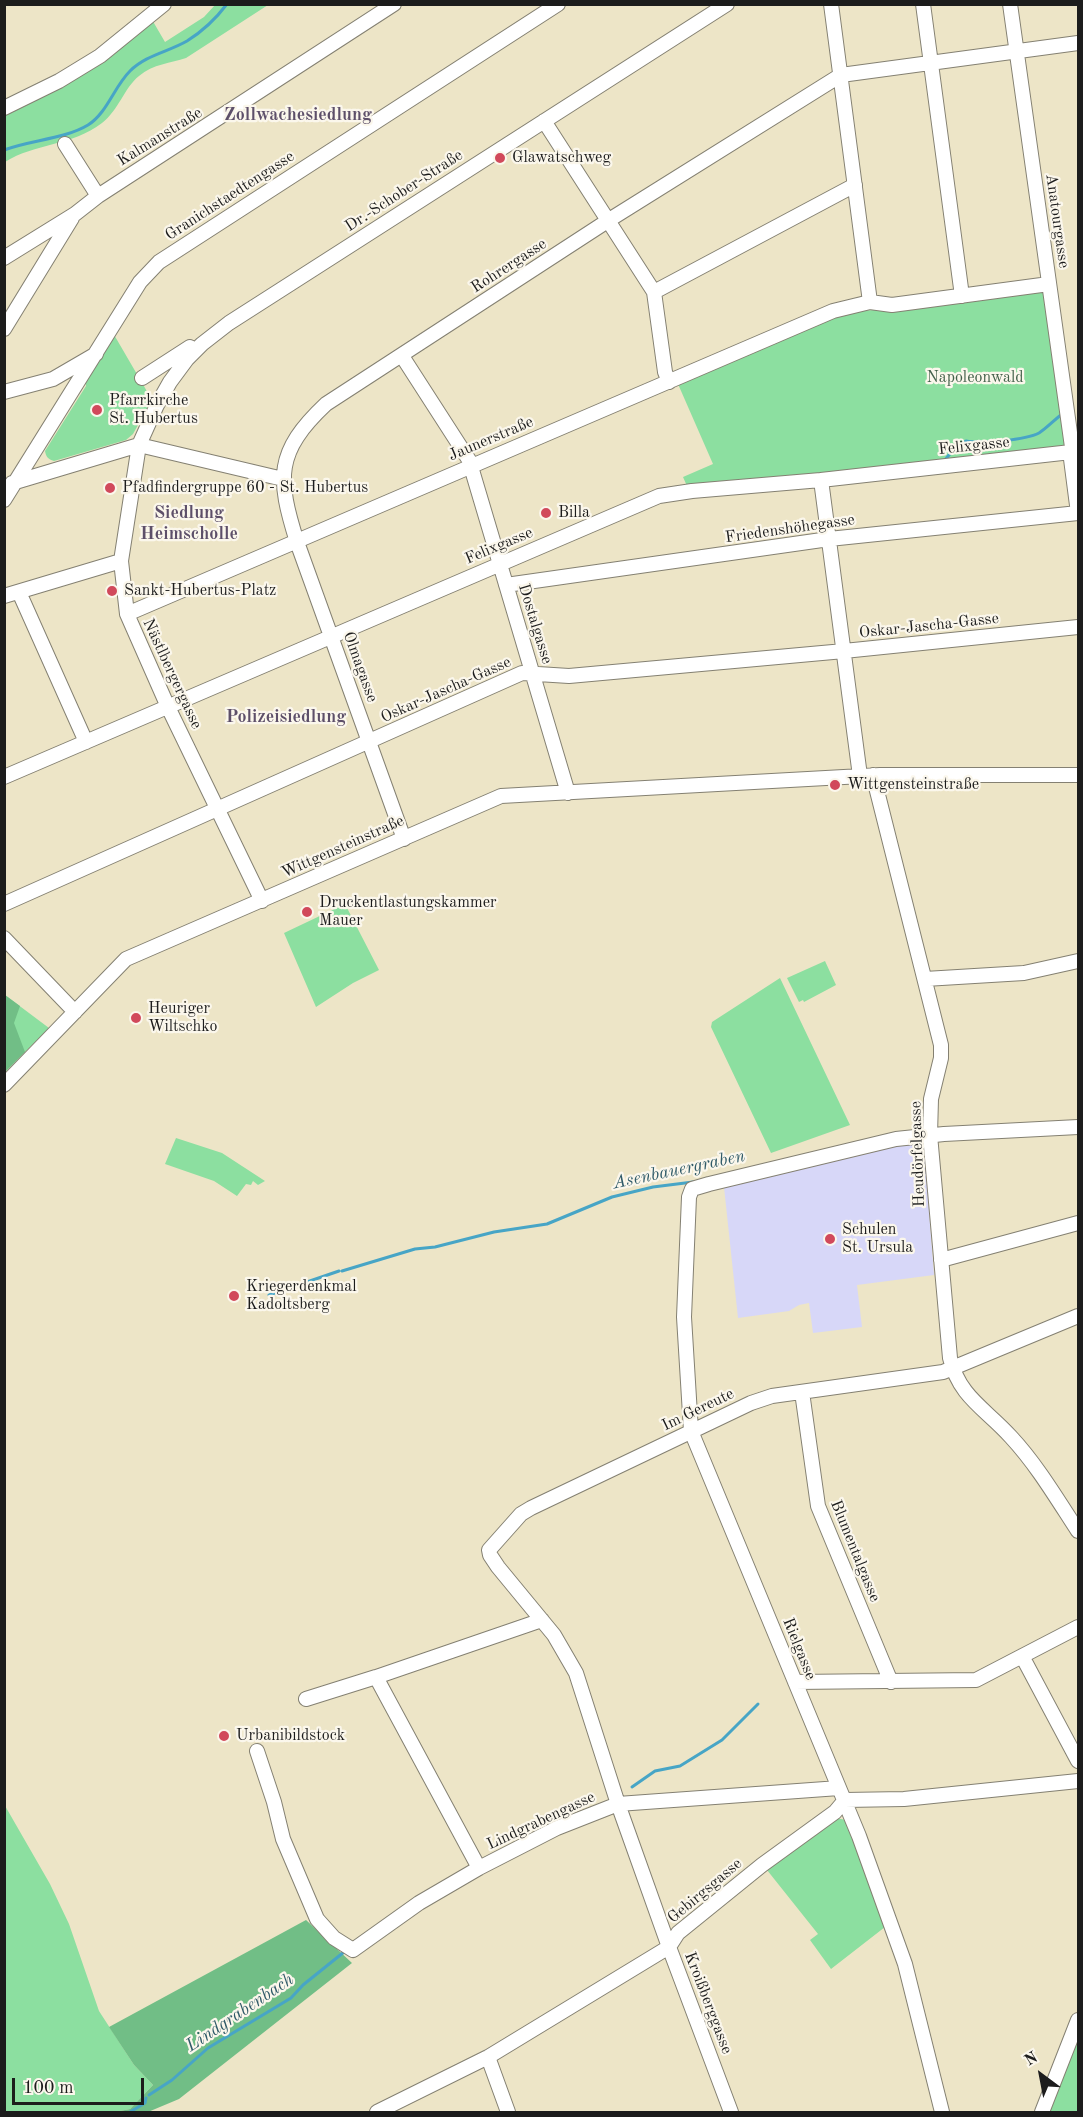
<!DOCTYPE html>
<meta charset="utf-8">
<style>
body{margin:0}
#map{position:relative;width:1083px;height:2117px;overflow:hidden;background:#ede5c7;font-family:"Old Standard TT",serif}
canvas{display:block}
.frame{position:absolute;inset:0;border:6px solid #1c1c1c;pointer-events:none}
.north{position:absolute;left:1011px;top:2045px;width:60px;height:60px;-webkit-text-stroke:4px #fbf7ec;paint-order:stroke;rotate:328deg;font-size:16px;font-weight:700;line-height:24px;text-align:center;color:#1c1c1c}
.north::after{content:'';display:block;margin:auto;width:21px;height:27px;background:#1c1c1c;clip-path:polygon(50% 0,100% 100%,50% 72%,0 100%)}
.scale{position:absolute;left:12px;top:2078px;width:132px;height:27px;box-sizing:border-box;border:3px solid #1c1c1c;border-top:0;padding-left:8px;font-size:18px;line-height:21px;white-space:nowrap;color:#1c1c1c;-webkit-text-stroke:4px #fbf7ec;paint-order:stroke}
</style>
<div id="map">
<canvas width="1083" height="2117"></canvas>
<div class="frame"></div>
<div class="north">N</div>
<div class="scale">100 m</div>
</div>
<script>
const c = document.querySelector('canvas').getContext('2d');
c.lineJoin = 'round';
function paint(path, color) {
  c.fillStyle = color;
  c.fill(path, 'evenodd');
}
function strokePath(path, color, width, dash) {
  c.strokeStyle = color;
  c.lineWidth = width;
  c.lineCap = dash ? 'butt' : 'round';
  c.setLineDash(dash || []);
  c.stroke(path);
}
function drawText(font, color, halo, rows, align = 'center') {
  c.font = font + ' "Old Standard TT",serif';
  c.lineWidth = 4.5;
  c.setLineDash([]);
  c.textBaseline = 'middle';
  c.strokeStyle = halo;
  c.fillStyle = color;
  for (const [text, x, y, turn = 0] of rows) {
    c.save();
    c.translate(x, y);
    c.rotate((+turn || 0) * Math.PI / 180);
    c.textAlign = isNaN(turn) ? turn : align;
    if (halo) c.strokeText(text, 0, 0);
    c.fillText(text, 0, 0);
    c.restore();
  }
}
paint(new Path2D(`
 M 919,1143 L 924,1147 L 934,1275 L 857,1285 L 862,1327 L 813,1333 L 809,1303 L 799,1305 L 789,1311 L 738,1318 L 724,1187 L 889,1147 Z`), '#d7d7f8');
paint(new Path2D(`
 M 215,5 L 268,5 L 186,58 C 171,63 153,64 139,76 C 124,88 119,110 102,123 C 72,146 35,143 5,162 L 5,112 L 151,18 L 165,42 L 204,17 Z
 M 1044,290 L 1066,447 L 826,475 L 687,486 L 683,477 L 713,464 L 678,384 L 822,320 L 860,311 L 888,309 Z
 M 113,333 L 152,400 L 133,434 L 126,440 L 54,461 C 48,459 46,457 45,451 L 86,386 L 85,380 Z
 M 345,904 L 379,970 L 353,983 L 316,1007 L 284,933 Z
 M 825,961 L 836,985 L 804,1002 L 803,1000 L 799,1002 L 787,978 Z
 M 780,978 L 850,1125 L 771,1153 L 711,1027 L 712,1022 Z
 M 5,995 L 49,1028 L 5,1072 Z
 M 176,1138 L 222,1153 L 265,1181 L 258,1185 L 253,1181 L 251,1185 L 246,1184 L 237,1196 L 214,1181 L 165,1164 Z
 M 4,1804 L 50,1884 L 69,1924 L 99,2011 L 134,2065 L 153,2085 L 130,2109 L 115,2112 L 5,2112 Z
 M 836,1818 L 846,1820 L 885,1927 L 831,1969 L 810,1940 L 818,1934 L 767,1870 Z
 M 1078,2036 L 1078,2112 L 1049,2112 Z`), '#8cdfa0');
paint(new Path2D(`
 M 5,995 L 20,1006 L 14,1023 L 25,1052 L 5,1072 Z
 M 306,1920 L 352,1963 L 179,2099 L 148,2112 L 115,2112 L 130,2109 L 153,2085 L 134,2065 L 109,2027 Z`), '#71be86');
strokePath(new Path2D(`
 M 4,150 C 30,140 65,139 88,125 C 107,113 114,87 130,71 C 146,55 168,52 187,41 C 203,31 215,20 227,4
 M 945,460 L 953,450 L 966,441 C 980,444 1026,440 1039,433 C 1047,428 1054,420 1061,415
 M 342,1271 L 415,1249 L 435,1247 L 494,1232 L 547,1224 L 612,1197 L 653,1187 L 693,1182
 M 269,1295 L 339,1271
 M 632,1787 L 655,1771 L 680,1766 L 722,1740 L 758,1704
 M 149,2095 L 172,2080 L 208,2048 L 291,1998 L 303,1985 L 344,1952
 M 130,2112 L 145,2103 L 146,2098`), '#47a5c6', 3);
const minor = new Path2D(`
 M 831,4 L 870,302
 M 923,4 L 962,296
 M 1010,4 L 1072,447 L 1071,459 L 1078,513
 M 4,108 L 59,81 L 100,56 L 164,4
 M 544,121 L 654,292 L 665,372 L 669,382
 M 65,144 L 98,196
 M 4,258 L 75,214 L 98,196 L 394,4
 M 654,292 L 855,185
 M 4,329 L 72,218
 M 402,356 L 469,460 L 568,793
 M 142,378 L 190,347
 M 4,392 L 53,379 L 96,354
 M 821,480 L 860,776
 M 12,483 L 139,445 L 283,479
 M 4,500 L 140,282 L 159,262 L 558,4
 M 506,585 L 829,539 L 1078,513
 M 19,592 L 86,742
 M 4,596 L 121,561
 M 127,614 L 833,311 L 870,302 L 892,305 L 1049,284
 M 873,775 L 941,1045 L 941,1058 L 931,1099 L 930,1135 L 950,1358 C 959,1397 986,1409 1011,1437 C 1037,1465 1057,1499 1078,1531
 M 4,777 L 659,496 L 692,491 L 821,480 L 1071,452
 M 404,839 L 297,542 C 277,478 275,452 326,404 L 609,220 L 841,75 L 1078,43
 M 262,901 L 168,707 L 127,614 L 121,561 L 139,445 L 157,405 L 170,382 L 187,359 L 202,344 L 229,323 L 727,4
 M 4,904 L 522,673 L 569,676 L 844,651 L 1078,627
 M 4,938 L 75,1012
 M 925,979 L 1024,973 L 1078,961
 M 4,1085 L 126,959 L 501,796 L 880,775 L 1078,775
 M 941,1260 L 1078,1223
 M 802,1392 L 818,1506 L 891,1682
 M 1022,1656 L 1078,1761
 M 376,1677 L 479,1868
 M 795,1682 L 976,1680 L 1078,1627
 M 306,1699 L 376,1677 L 542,1620
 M 257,1751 L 274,1802 L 283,1839 L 317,1919 L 334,1938 L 353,1950 L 419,1903 L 479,1868 L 557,1828 L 618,1804 L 839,1788
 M 845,1800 L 904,1799 L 1078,1781
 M 488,2057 L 508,2112
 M 377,2112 L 488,2057 L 669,1947 L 678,1933 L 762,1865 L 835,1812 L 845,1800
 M 731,2112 L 669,1947 L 618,1804 L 576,1673 L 554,1635 L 498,1567 L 490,1555 L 489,1550 L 521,1514 L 531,1508 L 751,1403 L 772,1396 L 943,1372 L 1078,1316
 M 942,2112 L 905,1964 L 859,1836 L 691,1431 L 684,1317 L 689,1197 L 692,1189 L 709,1184 L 896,1139 L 944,1134 L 1078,1127
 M 1042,2112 L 1078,2020`);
strokePath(minor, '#848072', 16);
strokePath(minor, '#fff', 14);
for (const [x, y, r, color] of [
 [500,158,6,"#d1495b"],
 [97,410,6,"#d1495b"],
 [110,488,6,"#d1495b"],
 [546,513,6,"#d1495b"],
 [112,591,6,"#d1495b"],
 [835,785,6,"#d1495b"],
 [307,912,6,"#d1495b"],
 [136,1018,6,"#d1495b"],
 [830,1239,6,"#d1495b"],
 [234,1296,6,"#d1495b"],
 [224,1736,6,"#d1495b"]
]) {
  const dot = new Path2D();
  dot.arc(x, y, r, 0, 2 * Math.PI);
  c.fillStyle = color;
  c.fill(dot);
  strokePath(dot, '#fbf7ec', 2);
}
drawText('16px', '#1c1c1c', '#fbf7ec', [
 ["Kalmanstraße",160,137,-32],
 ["Dr.-Schober-Straße",404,191,-33],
 ["Granichstaedtengasse",230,196,-33],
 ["Anatourgasse",1057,221,82],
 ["Rohrergasse",509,266,-33],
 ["Jaunerstraße",491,439,-23],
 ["Felixgasse",974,446,-6],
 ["Friedenshöhegasse",790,529,-8],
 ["Felixgasse",499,546,-23],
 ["Dostalgasse",535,624,73],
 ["Oskar-Jascha-Gasse",929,626,-6],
 ["Olmagasse",360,667,70],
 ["Nästlbergergasse",172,674,65],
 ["Oskar-Jascha-Gasse",446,690,-24],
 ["Wittgensteinstraße",343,847,-24],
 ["Heudörfelgasse",918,1154,-92],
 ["Im Gereute",698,1410,-26],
 ["Blumentalgasse",855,1551,68],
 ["Rielgasse",799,1649,68],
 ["Lindgrabengasse",541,1821,-25],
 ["Gebirgsgasse",705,1891,-40],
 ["Kroißberggasse",708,2003,69]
]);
drawText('16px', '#1c1c1c', '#fbf7ec', [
 ["Glawatschweg",512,158],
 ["Pfarrkirche",109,401],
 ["St. Hubertus",109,419],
 ["Pfadfindergruppe 60 - St. Hubertus",122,488],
 ["Billa",558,513],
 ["Sankt-Hubertus-Platz",124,591],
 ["Wittgensteinstraße",847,785],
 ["Druckentlastungskammer",319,903],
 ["Mauer",319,921],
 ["Heuriger",148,1009],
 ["Wiltschko",148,1027],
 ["Schulen",842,1230],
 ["St. Ursula",842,1248],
 ["Kriegerdenkmal",246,1287],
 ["Kadoltsberg",246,1305],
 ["Urbanibildstock",236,1736]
], 'left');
drawText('16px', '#43604a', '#fbf7ec', [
 ["Napoleonwald",975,378]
]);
drawText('bold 18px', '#5d4f69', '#fbf7ec', [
 ["Zollwachesiedlung",298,115],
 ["Siedlung",189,513],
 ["Heimscholle",189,534],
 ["Polizeisiedlung",286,717]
]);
drawText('italic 18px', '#2f5a68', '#fbf7ec', [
 ["Asenbauergraben",679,1170,-12],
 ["Lindgrabenbach",240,2013,-34]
]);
</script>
